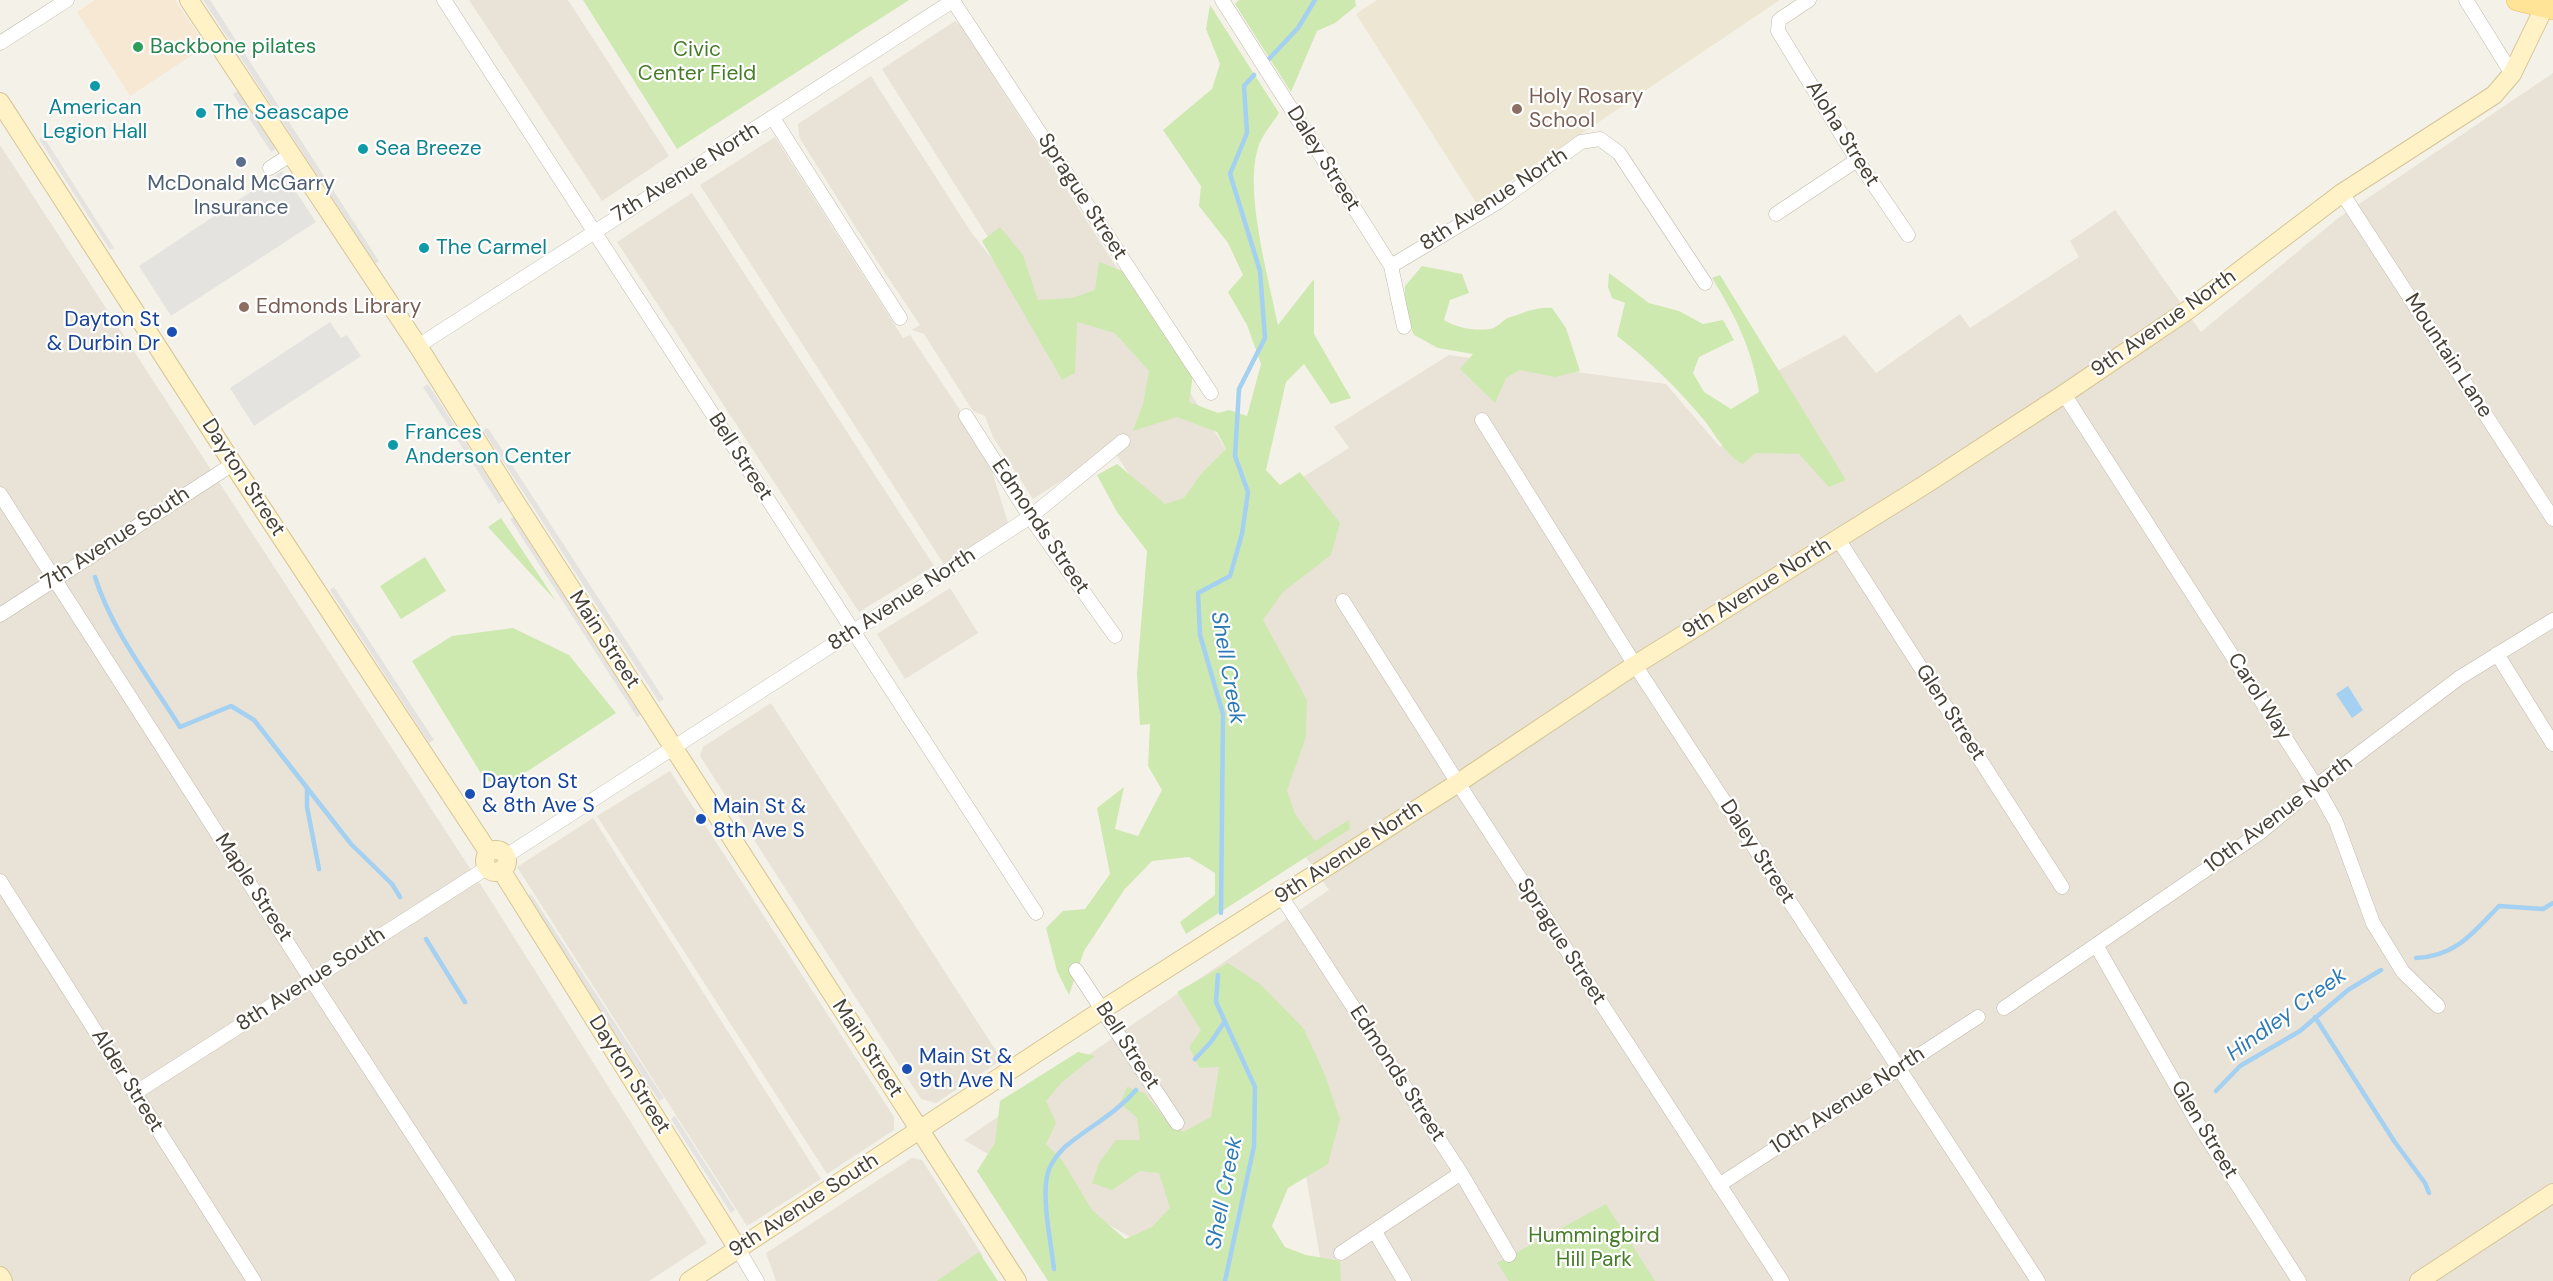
<!DOCTYPE html>
<style>
body{margin:0}
canvas{display:block;background:#f4f1e8}
</style>
<canvas width="2553" height="1281"></canvas>
<script>
const c = document.querySelector('canvas').getContext('2d');
c.lineJoin = 'round';
function paint(path, color) {
  c.fillStyle = color;
  c.fill(path, 'evenodd');
}
function strokePath(path, color, width, dash) {
  c.strokeStyle = color;
  c.lineWidth = width;
  c.lineCap = dash ? 'butt' : 'round';
  c.setLineDash(dash || []);
  c.stroke(path);
}
function drawText(font, color, halo, rows, align = 'center') {
  c.font = font + ' "DM Sans",sans-serif';
  c.lineWidth = 4.5;
  c.setLineDash([]);
  c.textBaseline = 'middle';
  c.strokeStyle = halo;
  c.fillStyle = color;
  for (const [text, x, y, turn = 0] of rows) {
    c.save();
    c.translate(x, y);
    c.rotate((+turn || 0) * Math.PI / 180);
    c.textAlign = isNaN(turn) ? turn : align;
    if (halo) c.strokeText(text, 0, 0);
    c.fillText(text, 0, 0);
    c.restore();
  }
}
paint(new Path2D(`
 M 469,0 L 568,0 L 669,156 L 602,201 Z
 M 955,21 L 961,26 L 1128,285 L 1194,399 L 1246,481 L 1167,532 L 1112,448 L 1033,499 L 993,437 L 985,416 L 973,411 L 924,334 L 912,330 L 920,325 L 875,258 L 799,137 L 798,124 L 871,76 L 971,232 L 1003,273 L 1000,256 L 882,69 Z
 M 2553,73 L 2553,1281 L 1318,1281 L 1320,1257 L 1292,1095 L 1166,1258 L 964,1140 L 1329,890 L 1266,800 L 1231,622 L 1284,489 L 1349,448 L 1334,427 L 1449,355 L 1666,384 L 1720,447 L 1798,415 L 1772,374 L 1845,335 L 1876,373 L 1960,314 L 1970,328 L 2079,257 L 2070,241 L 2115,210 L 2201,332 L 2337,219 Z
 M 775,137 L 903,338 L 910,335 L 964,416 L 989,462 L 1008,523 L 945,566 L 700,185 Z
 M 0,145 L 486,893 L 707,1243 L 649,1281 L 0,1281 Z
 M 692,193 L 934,566 L 859,612 L 617,242 Z
 M 950,588 L 978,633 L 905,679 L 877,634 Z
 M 771,703 L 1002,1060 L 936,1103 L 921,1099 L 700,756 L 703,747 Z
 M 670,771 L 894,1117 L 894,1130 L 827,1174 L 597,816 Z
 M 593,818 L 821,1179 L 747,1226 L 517,867 Z
 M 912,1158 L 922,1160 L 983,1256 L 945,1281 L 776,1281 L 766,1253 Z`), '#e8e3d6');
paint(new Path2D(`
 M 95,0 L 175,0 L 206,46 L 130,96 L 77,12 Z`), '#f6e8d3');
paint(new Path2D(`
 M 1377,0 L 1780,0 L 1477,204 L 1356,14 Z`), '#ede6d2');
paint(new Path2D(`
 M 583,0 L 909,0 L 677,149 Z
 M 1239,0 L 1355,0 L 1356,6 L 1335,23 L 1317,31 L 1291,92 L 1235,4 Z
 M 1210,5 L 1279,113 C 1273,123 1261,136 1258,148 C 1244,192 1269,279 1278,325 L 1314,279 L 1314,334 L 1351,398 L 1331,404 L 1304,364 L 1286,382 L 1266,470 L 1280,485 L 1300,472 L 1340,523 L 1331,555 L 1283,592 L 1263,620 L 1307,700 L 1306,737 L 1287,790 L 1295,814 L 1315,841 L 1349,820 L 1350,829 L 1186,934 L 1180,922 L 1215,895 L 1215,873 L 1189,857 L 1152,861 L 1124,890 L 1084,951 L 1069,995 L 1057,971 L 1046,928 L 1063,911 L 1085,909 L 1110,874 L 1097,808 L 1124,787 L 1115,829 L 1138,836 L 1162,790 L 1148,766 L 1150,724 L 1140,725 L 1137,674 L 1147,551 L 1117,512 L 1097,475 L 1117,464 L 1165,504 L 1184,498 L 1201,474 L 1226,449 L 1217,432 L 1177,417 L 1133,431 L 1143,404 L 1149,371 L 1115,333 L 1077,322 L 1075,373 L 1062,380 L 982,241 L 1000,227 L 1023,255 L 1038,300 L 1072,298 L 1095,290 L 1099,262 L 1123,271 L 1193,375 L 1189,402 L 1218,413 L 1229,410 L 1247,416 L 1261,364 L 1247,325 L 1228,292 L 1243,275 L 1228,243 L 1199,206 L 1201,186 L 1163,130 L 1212,89 L 1220,64 L 1206,29 Z
 M 1422,266 L 1462,274 L 1469,293 L 1450,300 L 1444,320 C 1457,328 1474,331 1490,329 C 1498,328 1503,319 1510,317 C 1524,313 1537,306 1552,308 L 1566,328 L 1580,371 L 1555,377 L 1520,370 L 1506,378 L 1495,403 L 1460,369 L 1473,354 L 1438,348 L 1414,335 L 1404,311 L 1405,286 Z
 M 1609,273 L 1649,303 L 1679,311 L 1703,324 L 1723,320 L 1734,340 L 1699,357 L 1693,373 L 1704,392 L 1731,409 L 1759,392 C 1752,349 1735,315 1712,278 L 1720,275 L 1846,480 L 1829,487 L 1799,454 L 1755,453 L 1743,464 C 1725,455 1716,435 1704,420 C 1677,388 1650,361 1617,336 L 1625,303 L 1612,298 L 1608,287 Z
 M 501,518 L 556,601 L 488,527 Z
 M 425,557 L 446,591 L 401,619 L 380,586 Z
 M 513,628 L 569,655 L 616,713 L 505,786 L 485,780 L 412,661 L 452,636 Z
 M 1228,963 L 1260,984 L 1304,1029 L 1325,1075 L 1340,1119 L 1328,1164 L 1288,1188 L 1272,1226 L 1285,1247 L 1306,1255 L 1340,1261 L 1341,1281 L 1048,1281 L 977,1171 L 995,1143 L 1000,1101 L 1078,1052 L 1095,1056 L 1062,1082 L 1046,1101 L 1056,1123 L 1046,1144 L 1062,1160 L 1092,1210 L 1125,1239 L 1152,1227 L 1170,1208 L 1159,1173 L 1140,1171 L 1112,1190 L 1092,1183 L 1099,1163 L 1116,1140 L 1140,1140 L 1137,1118 L 1120,1103 L 1127,1087 L 1144,1093 L 1163,1116 L 1183,1132 L 1211,1117 L 1219,1067 L 1200,1068 L 1189,1047 L 1201,1030 L 1177,992 Z
 M 1606,1204 L 1655,1281 L 1509,1281 L 1497,1263 Z
 M 979,1252 L 998,1281 L 937,1281 Z`), '#cee9b0');
paint(new Path2D(`
 M 203,0 L 210,0 L 379,261 L 375,264 Z
 M 240,90 L 277,148 L 271,152 L 233,94 Z
 M 43,136 L 114,248 L 110,250 L 39,139 Z
 M 282,171 L 316,222 L 171,316 L 139,266 Z
 M 330,322 L 341,338 L 347,335 L 361,356 L 254,426 L 230,388 Z
 M 428,384 L 503,501 L 499,504 L 423,387 Z
 M 488,428 L 664,699 L 659,702 L 483,430 Z
 M 515,516 L 642,714 L 637,717 L 510,519 Z
 M 334,587 L 434,740 L 429,743 L 330,590 Z
 M 531,894 L 664,1098 L 659,1101 L 526,897 Z
 M 675,1116 L 735,1210 L 731,1213 L 671,1119 Z`), '#e5e3e0');
paint(new Path2D(`
 M 2348,686 L 2363,710 L 2352,718 L 2336,694 Z`), '#a4d0f1');
strokePath(new Path2D(`
 M 1268,60 L 1298,28 L 1315,0
 M 95,577 C 112,631 150,679 180,727 L 231,706 L 254,720 L 351,844 L 392,884 L 400,897
 M 307,789 L 307,807 L 319,869
 M 1221,913 L 1223,714 L 1200,635 L 1198,593 L 1230,576 L 1242,534 L 1248,492 L 1235,456 L 1239,389 L 1265,338 L 1260,271 L 1230,174 L 1247,133 L 1244,86 L 1254,75
 M 426,939 L 465,1002
 M 2416,958 C 2456,956 2473,933 2499,906 L 2543,909 L 2553,903
 M 1218,975 L 1216,1002 L 1255,1087 L 1254,1146 L 1225,1281
 M 2315,1017 L 2394,1141 L 2425,1183 L 2429,1193
 M 1195,1059 L 1211,1042 L 1225,1021
 M 2216,1091 L 2240,1066 L 2300,1031 L 2348,990 L 2381,970
 M 1054,1269 C 1051,1242 1042,1202 1047,1176 C 1050,1163 1060,1150 1071,1142 C 1093,1125 1118,1111 1136,1090`), '#a4d0f1', 4.5);
const street = new Path2D(`
 M 444,0 C 639,306 840,608 1036,913
 M 1222,0 L 1391,266 L 1404,327
 M 1809,0 L 1779,20 L 1778,31 L 1857,160 L 1908,235
 M 2466,0 L 2512,74
 M 953,1 L 1211,393
 M 0,43 L 67,0
 M 773,118 L 900,318
 M 270,168 L 290,155
 M 2342,193 L 2553,519
 M 1776,214 L 1857,160
 M 1391,266 L 1498,202 L 1581,142 L 1600,139 L 1619,153 L 1705,283
 M 418,346 L 954,0
 M 2064,394 L 2316,786 L 2336,822 L 2373,923 L 2403,972 L 2438,1006
 M 966,416 L 1030,517 L 1115,636
 M 1482,420 L 1635,665 L 2038,1281
 M 0,494 L 303,967 L 508,1281
 M 1838,539 L 2062,887
 M 1343,601 L 1458,783 L 1782,1281
 M 0,615 L 233,464
 M 2497,654 L 2553,744
 M 506,856 L 1030,517 L 1123,441
 M 0,881 L 254,1281
 M 1281,896 L 1461,1173 L 1509,1255
 M 2096,945 L 2197,1122 L 2299,1281
 M 1076,970 L 1177,1123
 M 2004,1008 L 2261,832 L 2316,786 L 2459,678 L 2553,620
 M 135,1093 L 488,867
 M 1719,1185 L 1978,1017
 M 1375,1232 L 1404,1281
 M 738,1249 L 757,1281
 M 1341,1253 L 1461,1173`);
const secondary = new Path2D(`
 M 189,0 L 418,346 L 516,503 L 1017,1281
 M 0,102 L 233,464 L 489,853
 M485 861a11 11 0 1 1 22 0a11 11 0 1 1-22 0Z
 M 501,870 L 738,1249
 M 0,1276 L 3,1281
 M 689,1281 L 1102,1010 L 1458,783 L 1635,665 L 1926,484 L 2064,394 L 2188,310 L 2342,193 L 2494,95 L 2512,74 L 2544,8
 M 2419,1281 L 2553,1193`);
const primary = new Path2D(`
 M 2517,0 L 2553,9`);
strokePath(street, '#c0b9aa', 15);
strokePath(secondary, '#d5c597', 20);
strokePath(primary, '#e5c165', 22);
strokePath(street, '#fff', 14);
strokePath(secondary, '#fff2c7', 18);
strokePath(primary, '#ffe396', 21);
for (const [x, y, r, color] of [
 [138,47,6,"#2e9e5b"],
 [95,86,6,"#0f9aa8"],
 [1517,109,6,"#8d6e63"],
 [201,113,6,"#0f9aa8"],
 [363,149,6,"#0f9aa8"],
 [241,162,6,"#5c6f8a"],
 [424,248,6,"#0f9aa8"],
 [244,307,6,"#8d6e63"],
 [172,332,6,"#1a4fb4"],
 [393,445,6,"#0f9aa8"],
 [470,794,6,"#1a4fb4"],
 [701,819,6,"#1a4fb4"],
 [907,1069,6,"#1a4fb4"]
]) {
  const dot = new Path2D();
  dot.arc(x, y, r, 0, 2 * Math.PI);
  c.fillStyle = color;
  c.fill(dot);
  strokePath(dot, '#fff', 2);
}
drawText('21px', '#27864d', '#fff', [
 ["Backbone pilates",150,47]
], 'left');
drawText('21px', '#467b28', '#fff', [
 ["Civic",697,50],
 ["Center Field",697,74],
 ["Hummingbird",1594,1236],
 ["Hill Park",1594,1260]
]);
drawText('21px', '#785e54', '#fff', [
 ["Holy Rosary",1529,97],
 ["School",1529,121],
 ["Edmonds Library",256,307]
], 'left');
drawText('21px', '#0d838f', '#fff', [
 ["American",95,108,"center"],
 ["Legion Hall",95,132,"center"],
 ["The Seascape",213,113],
 ["Sea Breeze",375,149],
 ["The Carmel",436,248],
 ["Frances",405,433],
 ["Anderson Center",405,457]
], 'left');
drawText('21px', '#484136', '#fff', [
 ["Aloha Street",1842,134,58],
 ["Daley Street",1323,159,58],
 ["7th Avenue North",686,173,-32],
 ["Sprague Street",1082,197,57],
 ["8th Avenue North",1494,200,-33],
 ["9th Avenue North",2164,324,-35],
 ["Mountain Lane",2448,356,57],
 ["Bell Street",740,457,57],
 ["Dayton Street",243,478,57],
 ["Edmonds Street",1040,527,56],
 ["7th Avenue South",116,539,-33],
 ["9th Avenue North",1757,589,-32],
 ["8th Avenue North",902,600,-33],
 ["Main Street",604,640,57],
 ["Carol Way",2259,697,57],
 ["Glen Street",1950,713,57],
 ["10th Avenue North",2279,815,-37],
 ["Daley Street",1757,852,57],
 ["9th Avenue North",1349,853,-33],
 ["Maple Street",253,888,57],
 ["Sprague Street",1561,942,57],
 ["8th Avenue South",311,980,-33],
 ["Bell Street",1127,1046,57],
 ["Main Street",867,1049,57],
 ["Edmonds Street",1397,1074,57],
 ["Dayton Street",629,1075,58],
 ["Alder Street",127,1081,58],
 ["10th Avenue North",1848,1101,-33],
 ["Glen Street",2204,1130,59],
 ["9th Avenue South",804,1206,-33]
]);
drawText('21px', '#4e5e75', '#fff', [
 ["McDonald McGarry",241,184],
 ["Insurance",241,208]
]);
drawText('21px', '#164399', '#fff', [
 ["Dayton St",160,320,"right"],
 ["& Durbin Dr",160,344,"right"],
 ["Dayton St",482,782],
 ["& 8th Ave S",482,806],
 ["Main St &",713,807],
 ["8th Ave S",713,831],
 ["Main St &",919,1057],
 ["9th Ave N",919,1081]
], 'left');
drawText('italic 22px', '#2e7ab6', '#fff', [
 ["Shell Creek",1227,668,80],
 ["Hindley Creek",2287,1015,-36],
 ["Shell Creek",1225,1193,-79]
]);
</script>
